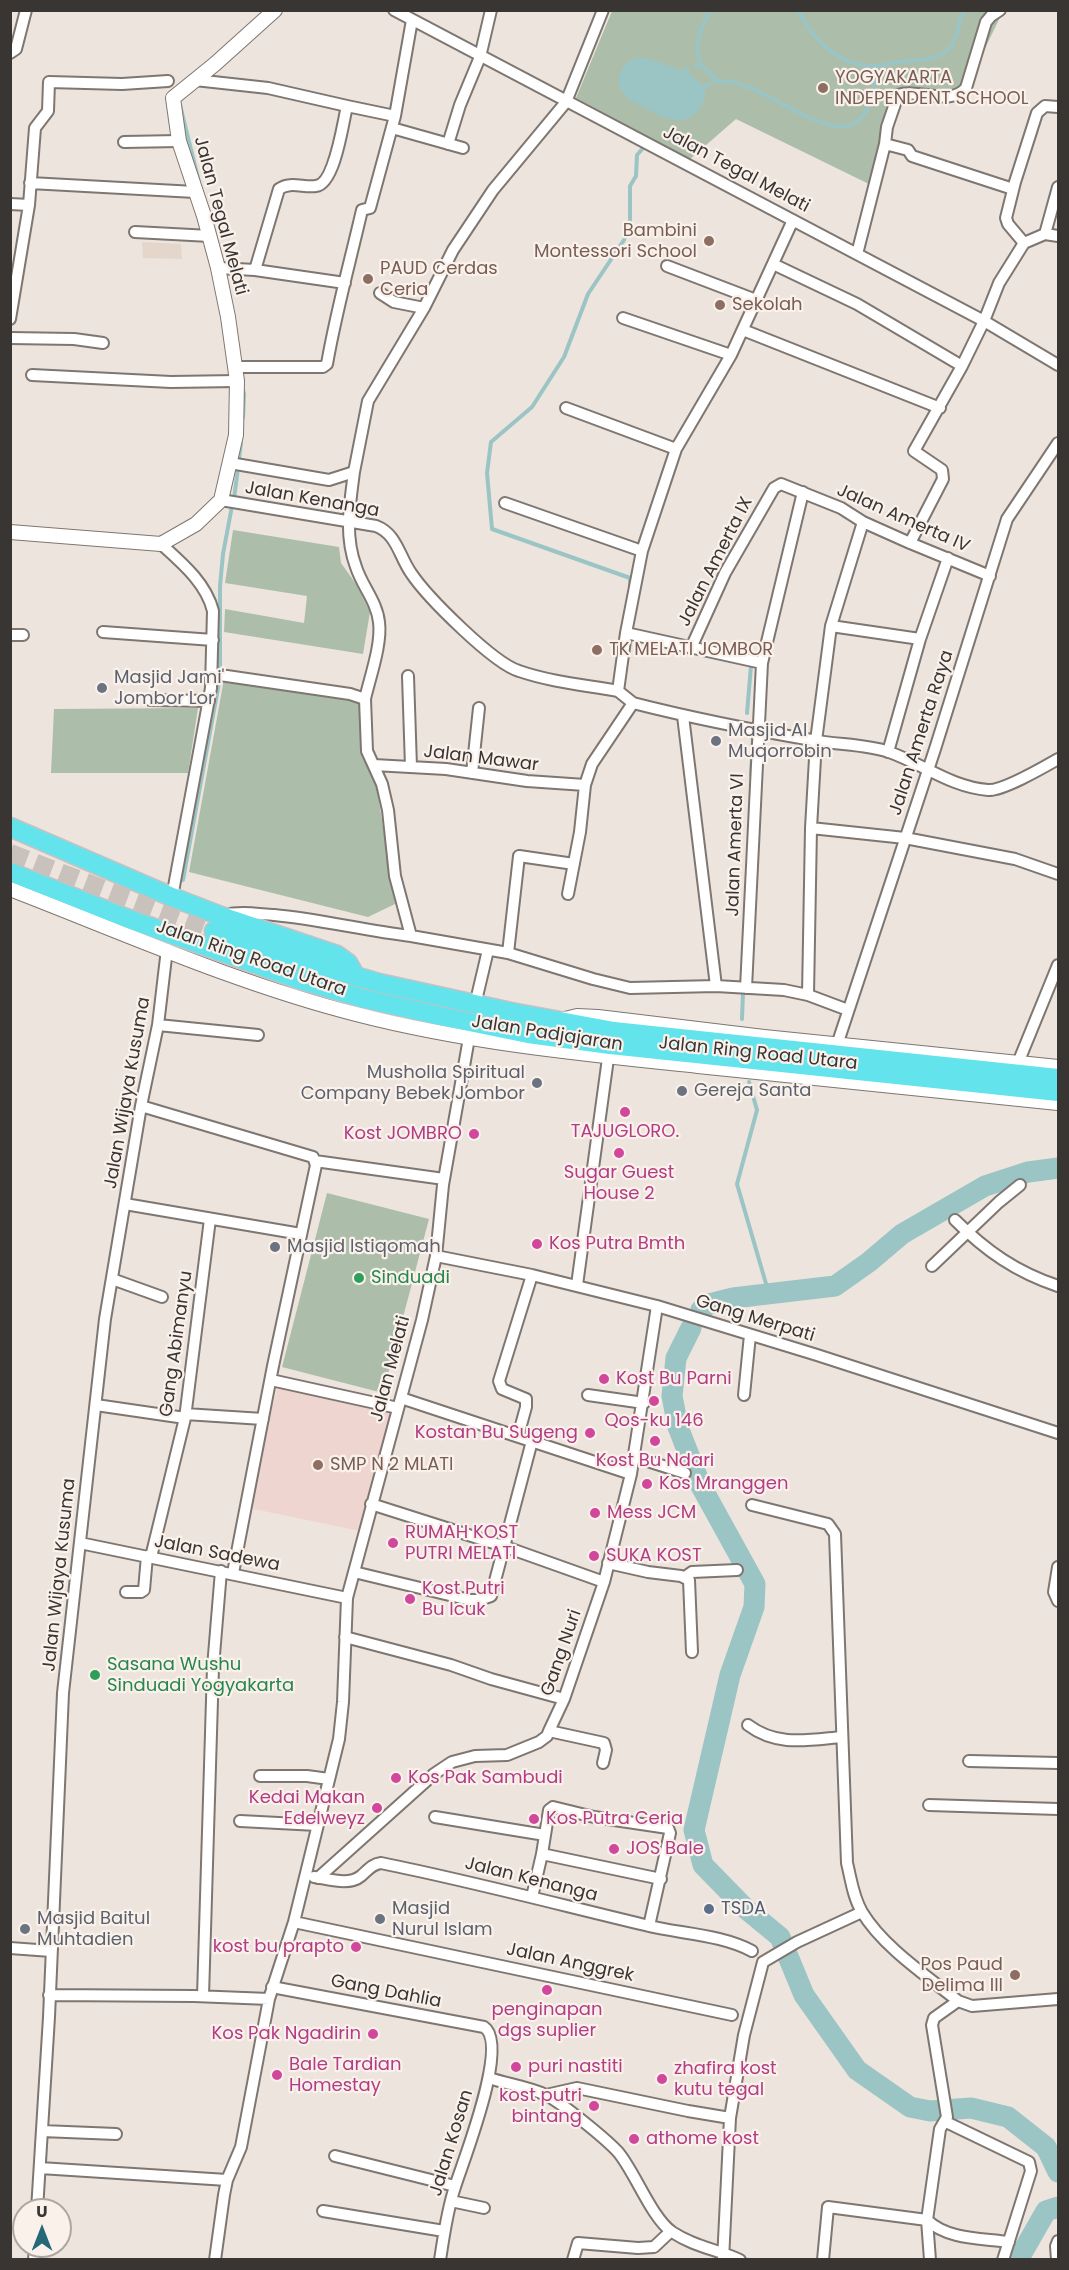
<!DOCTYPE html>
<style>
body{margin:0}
#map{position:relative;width:1069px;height:2270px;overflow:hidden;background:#ede4dd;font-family:Poppins,sans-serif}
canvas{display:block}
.frame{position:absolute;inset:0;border:12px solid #393533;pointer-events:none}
.north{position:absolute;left:12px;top:2198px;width:60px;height:60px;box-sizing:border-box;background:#faf1eb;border:2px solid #ada6a1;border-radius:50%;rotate:0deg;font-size:16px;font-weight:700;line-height:24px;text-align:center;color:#393533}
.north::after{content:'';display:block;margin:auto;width:21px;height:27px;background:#25687a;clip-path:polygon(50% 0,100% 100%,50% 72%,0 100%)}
</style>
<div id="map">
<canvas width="1069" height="2270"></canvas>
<div class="frame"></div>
<div class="north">U</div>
</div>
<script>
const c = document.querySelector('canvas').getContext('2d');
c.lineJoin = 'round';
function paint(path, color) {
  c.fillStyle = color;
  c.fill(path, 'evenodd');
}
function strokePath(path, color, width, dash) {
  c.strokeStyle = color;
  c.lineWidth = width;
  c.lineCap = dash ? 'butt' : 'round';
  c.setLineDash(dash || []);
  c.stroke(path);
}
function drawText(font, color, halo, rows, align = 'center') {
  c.font = font + ' Poppins,sans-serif';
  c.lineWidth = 4.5;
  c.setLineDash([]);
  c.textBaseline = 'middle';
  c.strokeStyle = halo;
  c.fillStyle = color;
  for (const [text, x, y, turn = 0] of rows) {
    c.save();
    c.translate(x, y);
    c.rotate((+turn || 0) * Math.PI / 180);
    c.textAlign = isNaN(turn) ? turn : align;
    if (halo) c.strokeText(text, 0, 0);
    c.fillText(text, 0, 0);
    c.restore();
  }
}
paint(new Path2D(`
 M 142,242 L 181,244 L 182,259 L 143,258 Z`), '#e5d6cb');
paint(new Path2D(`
 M 278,1387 L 391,1412 L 360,1531 L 249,1508 L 266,1429 Z`), '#efd5d0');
paint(new Path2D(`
 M 612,11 L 1003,11 L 966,88 L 957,92 L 903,89 L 873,186 L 736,119 L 690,159 L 576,98 Z
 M 233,530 L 339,547 L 341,563 L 356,584 L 370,612 L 363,654 L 224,632 L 225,609 L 304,623 L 307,596 L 225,583 Z
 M 224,679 L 361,702 L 376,782 L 395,904 L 368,917 L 189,872 Z
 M 198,708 L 188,773 L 51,773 L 54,709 Z
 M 327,1193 L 429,1219 L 383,1393 L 282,1367 Z`), '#acbeaa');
paint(new Path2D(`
 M 645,58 L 685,71 L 704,86 C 707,97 704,104 697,112 C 682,128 661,117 646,108 C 637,103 624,99 620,88 C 617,79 621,64 631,60 C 634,58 641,59 645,58 Z`), '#9bc4c5');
strokePath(new Path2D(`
 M 798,10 C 813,41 841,68 878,66 C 887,65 896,61 905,61 C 920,60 939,60 949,49 C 959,38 957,21 965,10
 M 700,64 L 718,81
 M 696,66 L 700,64 C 694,47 700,24 712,10
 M 685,71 L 688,69
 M 715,82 C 770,71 868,198 877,66
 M 704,86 L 711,84
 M 180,105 L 199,182
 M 242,386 L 244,394 L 243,418
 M 239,459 L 241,443
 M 234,499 L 238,468
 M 630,590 L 630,578 L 492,529 L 487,473 L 491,442 L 532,407 L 564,357 L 588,294 L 624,240 L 630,220 L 630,186 L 636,176 L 637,155 L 644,147
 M 700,644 L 752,654 L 747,713
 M 220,667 L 220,586 L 223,554 L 232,506
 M 751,775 L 753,737
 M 183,880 L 219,683
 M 742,1019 L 743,992
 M 749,1082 L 757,1110 L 737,1184 L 769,1294`), '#9bc4c5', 4);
strokePath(new Path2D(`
 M 701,1310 L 709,1304 L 733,1298 L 835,1286 L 869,1262 L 902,1234 L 985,1186 L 1028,1172 L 1058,1168
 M 691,1328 L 676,1358 L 672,1396 L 678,1427 L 701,1486 L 755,1584 L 754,1607 L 730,1675 L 694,1830 L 703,1865 L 746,1909 L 780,1937 L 804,1995 L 857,2070 L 910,2107 L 930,2111 L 971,2108 L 1008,2117 L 1046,2147 L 1058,2172
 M 1018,2260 L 1046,2211 L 1058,2207`), '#9bc4c5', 21);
strokePath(new Path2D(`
 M 10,853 L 214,931`), '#c9c1bb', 18, [18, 9]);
const minor = new Path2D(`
 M 394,10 L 984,321 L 1058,365
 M 10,53 L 16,49 L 26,10
 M 195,80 L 268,88 L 347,106
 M 392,128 L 463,148
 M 124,142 L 179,141
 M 448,144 L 460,105 L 480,57 L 491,10
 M 885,144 L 887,127 L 898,95 C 919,88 950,107 966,88 L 986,22 L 991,16 L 1000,10
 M 30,183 L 195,192
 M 10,204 L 29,205
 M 135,232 L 210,236
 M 1045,234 L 1058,187
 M 1024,243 L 1008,224 L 1006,218 L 1015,182 L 1037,113 L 1045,106 L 1058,107
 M 857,254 L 885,144 L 908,150 L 912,156 L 918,158 L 1013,189
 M 773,264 L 857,304 L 962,366
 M 667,266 L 756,300
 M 218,268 L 255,270 L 345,283
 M 255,270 L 279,189 C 290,181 304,188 316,186 C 335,184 343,122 347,106 L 395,116
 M 380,293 L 394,302 L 424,308
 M 623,318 L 731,355
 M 10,319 L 29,205 L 35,128 L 48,111 L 49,82 L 122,84 L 168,81
 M 743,330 L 940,408
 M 10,338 L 74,339 L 103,343
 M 235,367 L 323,367 L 327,364 C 336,312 350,262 362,210 L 370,208 L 395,116 L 412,20
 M 32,375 L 171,382 L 237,381
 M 566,408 L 676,449
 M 230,463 L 329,480 L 354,472 L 368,401 L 424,308 L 453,250 L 493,190 L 566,102 L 603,10
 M 354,472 C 350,504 344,535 356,567 C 362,586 377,602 379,622 C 382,644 370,677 365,699
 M 221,500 L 376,526 C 397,534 399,556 411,573 C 427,597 493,663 519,671 C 551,682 585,685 618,691
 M 505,503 L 642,551
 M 910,543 L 943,479 L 942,470 L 914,451 L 962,366 L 984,321 L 999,283 L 1024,243 L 1045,234 L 1058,236
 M 161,544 C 182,563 206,583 213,611 L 211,688 L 172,897
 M 831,626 L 920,639
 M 103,632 L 213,640
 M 626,633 L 762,663
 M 10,635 L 23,635
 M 691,648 L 725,573 L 774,488 L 781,484 L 841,508 L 863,522 L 910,543 L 990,576
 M 213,674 L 350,694 L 365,699 L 367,751 L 382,784 L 388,810 L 395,876 L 411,936 L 508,953 L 593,979 L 630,988 L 716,986 L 784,990 L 808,995 L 848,1010
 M 408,676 L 411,767
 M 150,700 L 209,701
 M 633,703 C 692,718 752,730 812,740 C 837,745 866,744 889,752 C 923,764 951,787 988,790 C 1003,791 1044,767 1058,759
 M 683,716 L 716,986
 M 888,752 L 920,639 L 948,558
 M 374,765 L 446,769 L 527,781 L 585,785
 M 472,773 L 479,708
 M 811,828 L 905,838 L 1015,859 L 1058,874
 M 568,894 L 580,832 L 585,785 L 592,764 L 633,703 L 618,691 L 626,633 L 642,551 L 676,449 L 731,355 L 793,220
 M 224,915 C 241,911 257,914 274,915 C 320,919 365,931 411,936
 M 508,953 L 519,856 L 574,864
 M 746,988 L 762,663 L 803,492
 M 808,995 L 811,828 L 816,741 L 831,626 L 863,522
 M 475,1005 L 488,950
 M 158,1025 L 258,1035
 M 837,1045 L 935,749 L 1007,519 L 1058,443
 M 1018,1063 L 1058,965
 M 141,1106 L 313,1157 L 316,1165 L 273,1366 L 233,1573
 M 315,1161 L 444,1179
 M 125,1204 L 301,1234
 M 955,1220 C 986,1251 1016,1272 1058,1286
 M 436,1256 L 532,1275 L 657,1306 L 817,1355 L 1058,1433
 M 932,1266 L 999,1202 L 1020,1185
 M 112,1279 L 162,1297
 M 577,1285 L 609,1051
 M 271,1380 L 398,1408
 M 588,1395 L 644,1403
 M 744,1395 L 750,1335
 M 401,1398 L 631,1474
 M 96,1405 L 185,1418
 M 185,1414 L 263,1419
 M 518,1436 L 526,1407 L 526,1399 L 502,1389 L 499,1381 L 532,1275
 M 635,1457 L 685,1473
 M 371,1504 L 503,1546 L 604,1582
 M 752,1505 L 828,1524 L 835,1534 L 847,1863 C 851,1879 853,1897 862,1912 C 883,1947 927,1976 958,2001 L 972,2006 L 1058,1999
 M 80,1543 L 347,1598
 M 151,1557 L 185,1418 L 210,1219
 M 608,1563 L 648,1572 L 681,1576 L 689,1580 L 692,1652
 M 1058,1567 L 1054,1592 L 1058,1601
 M 354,1572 L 470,1600 L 479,1600 L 491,1596 L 532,1441
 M 685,1577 L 692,1572 L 737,1570
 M 126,1592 L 141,1592 L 144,1590 L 147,1556
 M 345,1637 L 451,1665 L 491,1679 L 564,1699
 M 748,1725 C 777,1747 808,1740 842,1737
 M 549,1731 L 604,1743 L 606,1750 L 603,1763
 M 969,1761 L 1058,1763
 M 260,1776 L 307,1776 L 329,1779
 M 929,1805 L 1058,1809
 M 435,1817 L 545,1835
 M 240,1821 L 317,1825
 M 542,1854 L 661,1879
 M 314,1877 C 329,1879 349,1886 361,1876 C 368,1870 372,1864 381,1863 C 470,1881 557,1904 645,1925 C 680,1934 720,1934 752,1951
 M 318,1878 L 434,1774 L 452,1762 L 475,1756 L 507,1755 L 539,1742 L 547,1736 L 549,1731 L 564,1699 L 604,1582 L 631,1474 L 657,1306
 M 532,1897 L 542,1854 L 549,1810 L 553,1807 L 594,1817 L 668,1828 L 670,1833 L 649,1926
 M 294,1922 L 732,2015
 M 10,1948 L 51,1951
 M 272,1987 L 484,2027 C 510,2044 463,2161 455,2187 C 447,2210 444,2235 440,2260
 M 49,1995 L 194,1996 L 269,1999
 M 203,1996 L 213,1667 L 221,1571
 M 489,2078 C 507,2084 529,2087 546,2095 C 562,2103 606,2139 618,2152 C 635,2172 651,2217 672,2232 C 695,2247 716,2249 740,2260
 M 546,2095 L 577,2088 L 688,2111 L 730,2118
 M 946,2122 L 1029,2162 L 1031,2171 L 1003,2260
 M 42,2131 L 116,2134
 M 335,2156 L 455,2186
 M 40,2168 L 227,2180
 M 451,2201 L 484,2208
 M 37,2210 L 49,2017 L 63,1693 L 105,1319 L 141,1106 L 158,1025 L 167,949
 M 323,2211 L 444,2231
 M 34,2260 L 35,2246
 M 215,2260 L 224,2195 L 227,2180 L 241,2147 L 269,1999 L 294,1922 L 339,1739 L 343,1702 L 347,1598 L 422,1320 L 436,1256 L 443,1185 L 469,1038
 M 573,2260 L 578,2243 L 638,2248 L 654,2247 L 671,2231
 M 723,2260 L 730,2118 L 744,2035 L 763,1962 L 797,1942 L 862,1912
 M 823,2260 L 828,2207 L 927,2220 L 940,2129 L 947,2117 L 932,2025 L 934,2018 L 958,2001
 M 930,2260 L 927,2220 C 948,2240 982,2238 1009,2242
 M 1057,2260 L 1056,2246 L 1058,2241`);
const tertiary = new Path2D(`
 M 10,532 L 161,544 L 196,524 L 221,500 L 236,435 L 237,381 L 228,317 L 218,268 L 204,216 L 179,141 L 173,98 L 215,64 L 275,10
 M 10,889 C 124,933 238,984 356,1014 C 468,1043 583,1054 698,1066 C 818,1078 938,1091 1058,1103
 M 565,1019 L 577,1016 L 598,1017 L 764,1037 L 1058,1067`);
const trunk = new Path2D(`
 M 10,827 L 172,897 L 221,916 L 337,955 L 348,963 L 356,977
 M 10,872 L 126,918 L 300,980 L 365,999 L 445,1017 L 528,1034 L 610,1045 L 1058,1092
 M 214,931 L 270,951 L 379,983 L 511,1012 L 614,1031 L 1058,1078`);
strokePath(minor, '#7e7670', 14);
strokePath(tertiary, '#7e7670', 16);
strokePath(trunk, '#c4c2c2', 21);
strokePath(minor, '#fff', 10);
strokePath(tertiary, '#fff', 14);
strokePath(trunk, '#63e4ec', 18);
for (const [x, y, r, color] of [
 [823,88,6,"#8d6e63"],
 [709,241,6,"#8d6e63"],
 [368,279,6,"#8d6e63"],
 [720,305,6,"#8d6e63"],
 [597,650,6,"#8d6e63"],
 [102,688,6,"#6b7280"],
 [716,741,6,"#6b7280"],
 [537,1083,6,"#6b7280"],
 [682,1091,6,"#6b7280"],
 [625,1112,6,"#d1479c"],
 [474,1134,6,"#d1479c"],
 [619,1153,6,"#d1479c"],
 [537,1244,6,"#d1479c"],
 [275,1247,6,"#6b7280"],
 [359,1278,6,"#2e9e5b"],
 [604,1379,6,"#d1479c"],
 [654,1401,6,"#d1479c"],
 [590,1433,6,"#d1479c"],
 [655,1441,6,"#d1479c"],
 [318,1465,6,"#8d6e63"],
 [647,1484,6,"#d1479c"],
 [595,1513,6,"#d1479c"],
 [393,1543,6,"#d1479c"],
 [594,1556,6,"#d1479c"],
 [410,1599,6,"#d1479c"],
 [95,1675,6,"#2e9e5b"],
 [396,1778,6,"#d1479c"],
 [377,1808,6,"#d1479c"],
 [534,1819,6,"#d1479c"],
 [614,1849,6,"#d1479c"],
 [709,1909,6,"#5c6f8a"],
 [380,1919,6,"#6b7280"],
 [25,1929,6,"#6b7280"],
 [356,1947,6,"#d1479c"],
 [1015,1975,6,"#8d6e63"],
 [547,1990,6,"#d1479c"],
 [373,2034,6,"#d1479c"],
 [516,2067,6,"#d1479c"],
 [277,2075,6,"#d1479c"],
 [662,2079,6,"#d1479c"],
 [594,2106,6,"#d1479c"],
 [634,2139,6,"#d1479c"]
]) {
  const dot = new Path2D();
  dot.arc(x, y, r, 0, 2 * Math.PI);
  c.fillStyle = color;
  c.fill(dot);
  strokePath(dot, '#faf1eb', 2);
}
drawText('18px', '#785e54', '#faf1eb', [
 ["YOGYAKARTA",835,78],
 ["INDEPENDENT SCHOOL",835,99],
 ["Bambini",697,231,"right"],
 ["Montessori School",697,252,"right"],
 ["PAUD Cerdas",380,269],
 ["Ceria",380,290],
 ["Sekolah",732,305],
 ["TK MELATI JOMBOR",609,650],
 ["SMP N 2 MLATI",330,1465],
 ["Pos Paud",1003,1965,"right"],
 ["Delima III",1003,1986,"right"]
], 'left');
drawText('18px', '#393533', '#faf1eb', [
 ["Jalan Tegal Melati",736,170,28],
 ["Jalan Tegal Melati",220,216,75],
 ["Jalan Kenanga",312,500,10],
 ["Jalan Amerta IV",903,519,24],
 ["Jalan Amerta IX",716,562,-63],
 ["Jalan Amerta Raya",922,733,-72],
 ["Jalan Mawar",481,759,7],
 ["Jalan Amerta VI",736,845,-88],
 ["Jalan Ring Road Utara",251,959,19],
 ["Jalan Padjajaran",547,1034,9],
 ["Jalan Ring Road Utara",758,1054,6],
 ["Jalan Wijaya Kusuma",128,1093,-80],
 ["Gang Merpati",755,1319,17],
 ["Gang Abimanyu",177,1344,-82],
 ["Jalan Melati",391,1369,-75],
 ["Jalan Sadewa",217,1554,11],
 ["Jalan Wijaya Kusuma",60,1575,-84],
 ["Gang Nuri",562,1653,-71],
 ["Jalan Kenanga",531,1880,14],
 ["Jalan Anggrek",570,1963,12],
 ["Gang Dahlia",386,1992,11],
 ["Jalan Kosan",452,2143,-73]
]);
drawText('18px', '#5b616d', '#faf1eb', [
 ["Masjid Jami'",114,678],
 ["Jombor Lor",114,699],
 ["Masjid Al",728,731],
 ["Muqorrobin",728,752],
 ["Musholla Spiritual",525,1073,"right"],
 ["Company Bebek Jombor",525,1094,"right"],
 ["Gereja Santa",694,1091],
 ["Masjid Istiqomah",287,1247],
 ["Masjid",392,1909],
 ["Nurul Islam",392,1930],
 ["Masjid Baitul",37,1919],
 ["Muhtadien",37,1940]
], 'left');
drawText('18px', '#b23c85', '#faf1eb', [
 ["TAJUGLORO.",625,1132,"center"],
 ["Kost JOMBRO",462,1134,"right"],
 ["Sugar Guest",619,1173,"center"],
 ["House 2",619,1194,"center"],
 ["Kos Putra Bmth",549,1244],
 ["Kost Bu Parni",616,1379],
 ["Qos-ku 146",654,1421,"center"],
 ["Kostan Bu Sugeng",578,1433,"right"],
 ["Kost Bu Ndari",655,1461,"center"],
 ["Kos Mranggen",659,1484],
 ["Mess JCM",607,1513],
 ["RUMAH KOST",405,1533],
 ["PUTRI MELATI",405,1554],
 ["SUKA KOST",606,1556],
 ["Kost Putri",422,1589],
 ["Bu Icuk",422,1610],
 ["Kos Pak Sambudi",408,1778],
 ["Kedai Makan",365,1798,"right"],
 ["Edelweyz",365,1819,"right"],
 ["Kos Putra Ceria",546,1819],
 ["JOS Bale",626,1849],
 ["kost bu prapto",344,1947,"right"],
 ["penginapan",547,2010,"center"],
 ["dgs suplier",547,2031,"center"],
 ["Kos Pak Ngadirin",361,2034,"right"],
 ["Bale Tardian",289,2065],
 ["Homestay",289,2086],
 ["puri nastiti",528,2067],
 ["zhafira kost",674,2069],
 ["kutu tegal",674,2090],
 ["kost putri",582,2096,"right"],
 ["bintang",582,2117,"right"],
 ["athome kost",646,2139]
], 'left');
drawText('18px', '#27864d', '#faf1eb', [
 ["Sinduadi",371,1278],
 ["Sasana Wushu",107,1665],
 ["Sinduadi Yogyakarta",107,1686]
], 'left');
drawText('18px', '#4e5e75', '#faf1eb', [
 ["TSDA",721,1909]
], 'left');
</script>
